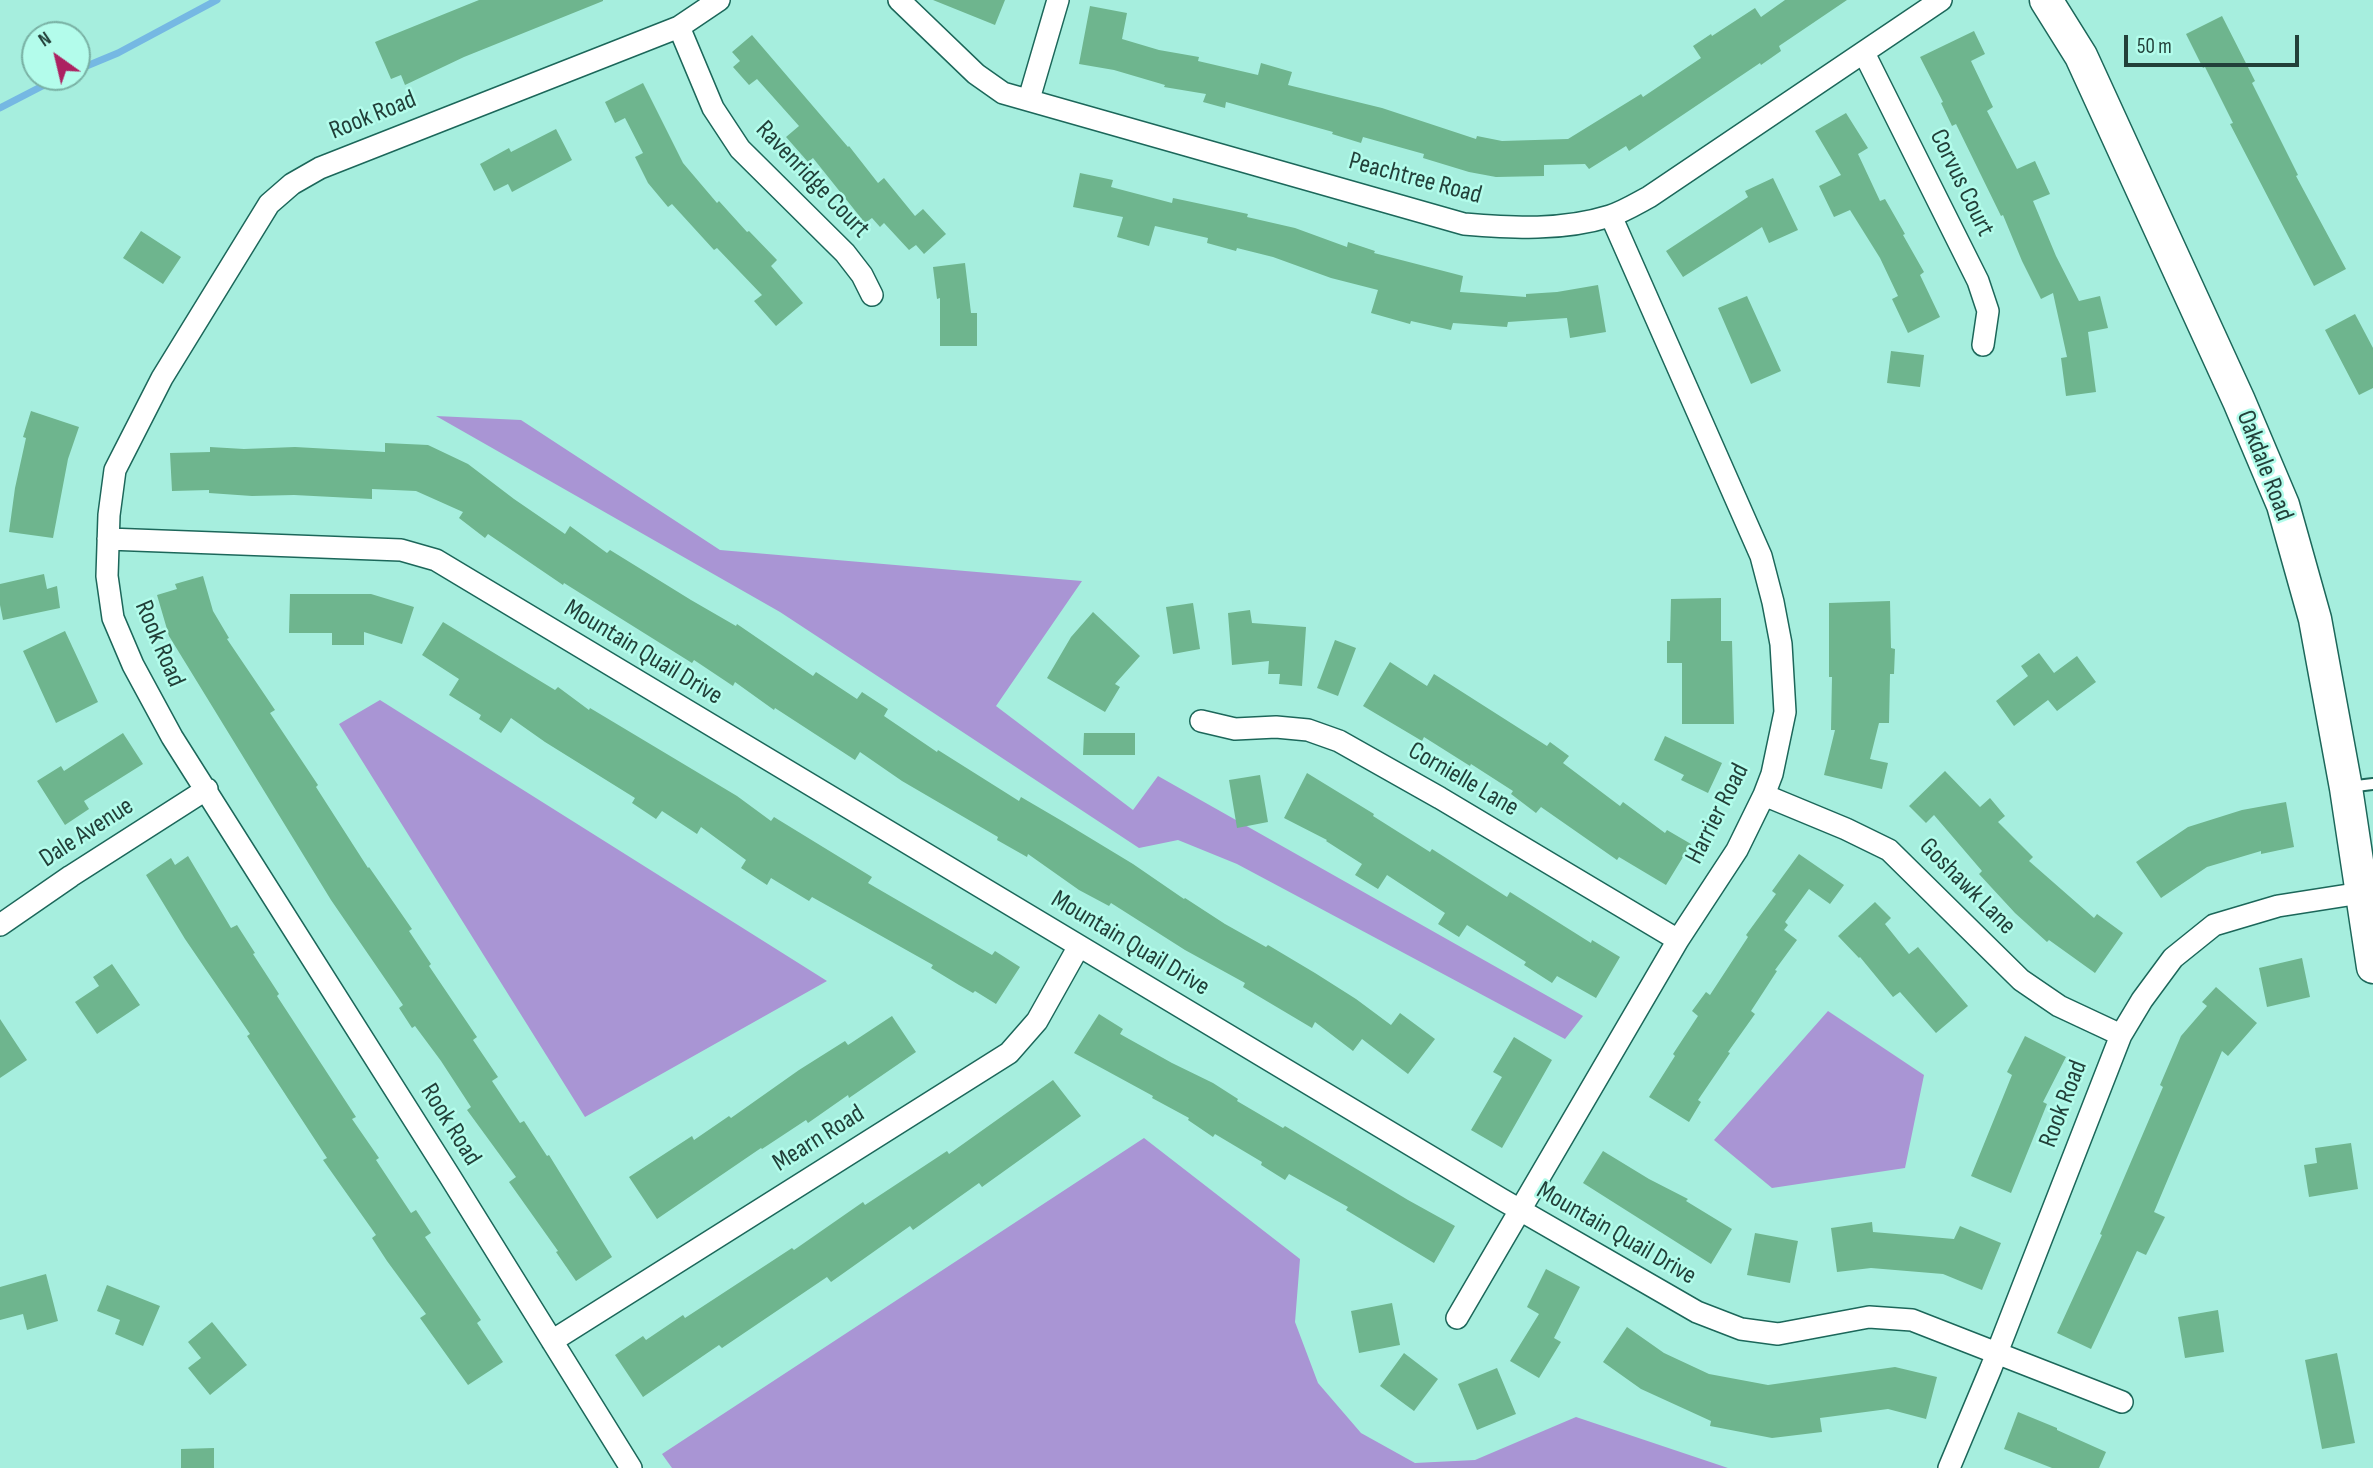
<!DOCTYPE html>
<style>
body{margin:0}
#map{position:relative;width:2373px;height:1468px;overflow:hidden;background:#a6eede;font-family:"Sofia Sans Condensed",sans-serif}
canvas{display:block}
.north{position:absolute;left:21px;top:21px;width:70px;height:70px;box-sizing:border-box;background:#b3fceb;border:2px solid #79b1a4;border-radius:50%;rotate:326deg;font-size:19px;font-weight:700;line-height:28px;text-align:center;color:#224039}
.north::after{content:'';display:block;margin:auto;width:24px;height:32px;background:#ac2161;clip-path:polygon(50% 0,100% 100%,50% 72%,0 100%)}
.scale{position:absolute;left:2124px;top:35px;width:175px;height:32px;box-sizing:border-box;border:4px solid #224039;border-top:0;padding-left:9px;font-size:21px;line-height:24px;white-space:nowrap;color:#224039;-webkit-text-stroke:5px #b3fceb;paint-order:stroke}
</style>
<div id="map">
<canvas width="2373" height="1468"></canvas>
<div class="north">N</div>
<div class="scale">50 m</div>
</div>
<script>
const c = document.querySelector('canvas').getContext('2d');
c.lineJoin = 'round';
function paint(path, color) {
  c.fillStyle = color;
  c.fill(path, 'evenodd');
}
function strokePath(path, color, width, dash) {
  c.strokeStyle = color;
  c.lineWidth = width;
  c.lineCap = dash ? 'butt' : 'round';
  c.setLineDash(dash || []);
  c.stroke(path);
}
function drawText(font, color, halo, rows, align = 'center') {
  c.font = font + ' "Sofia Sans Condensed",sans-serif';
  c.lineWidth = 5;
  c.setLineDash([]);
  c.textBaseline = 'middle';
  c.strokeStyle = halo;
  c.fillStyle = color;
  for (const [text, x, y, turn = 0] of rows) {
    c.save();
    c.translate(x, y);
    c.rotate((+turn || 0) * Math.PI / 180);
    c.textAlign = isNaN(turn) ? turn : align;
    if (halo) c.strokeText(text, 0, 0);
    c.fillText(text, 0, 0);
    c.restore();
  }
}
paint(new Path2D(`
 M 436,416 L 521,420 L 720,550 L 1082,581 L 996,706 L 1133,810 L 1158,776 L 1583,1016 L 1565,1039 L 1237,864 L 1178,840 L 1139,848 L 780,612 Z
 M 380,700 L 827,981 L 585,1117 L 339,724 Z
 M 1828,1011 L 1924,1075 L 1905,1168 L 1772,1188 L 1714,1140 Z
 M 1144,1138 L 1300,1259 L 1295,1322 L 1318,1383 L 1361,1433 L 1415,1463 L 1475,1460 L 1576,1417 L 1728,1468 L 672,1468 L 662,1454 Z`), '#a995d4');
strokePath(new Path2D(`
 M 77,70 L 118,53 L 217,0
 M 0,108 L 54,80 L 66,77`), '#75b8e3', 7);
paint(new Path2D(`
 M 479,0 L 603,0 L 603,1 L 464,57 L 405,85 L 401,75 L 391,79 L 375,42 Z
 M 933,0 L 1005,0 L 995,25 Z
 M 1785,0 L 1847,0 L 1779,46 L 1781,51 L 1761,65 L 1760,63 L 1629,151 L 1626,146 L 1589,169 L 1585,164 L 1544,165 L 1544,176 L 1496,177 L 1469,172 L 1423,158 L 1424,154 L 1363,137 L 1361,143 L 1332,134 L 1333,132 L 1226,102 L 1225,108 L 1203,102 L 1206,94 L 1164,87 L 1165,85 L 1114,70 L 1079,64 L 1090,6 L 1127,13 L 1122,39 L 1159,50 L 1199,57 L 1198,61 L 1258,75 L 1261,63 L 1292,72 L 1288,85 L 1382,108 L 1476,139 L 1477,136 L 1502,141 L 1568,139 L 1641,94 L 1643,97 L 1701,58 L 1693,46 L 1711,34 L 1712,36 L 1755,8 L 1761,17 Z
 M 2222,16 L 2255,81 L 2252,83 L 2298,175 L 2296,176 L 2346,269 L 2314,286 L 2230,124 L 2233,123 L 2205,67 L 2203,68 L 2186,34 Z
 M 1974,31 L 1985,54 L 1971,61 L 1993,107 L 1987,111 L 2017,169 L 2035,161 L 2050,194 L 2033,201 L 2056,256 L 2079,301 L 2100,296 L 2108,328 L 2088,332 L 2096,392 L 2066,396 L 2061,358 L 2067,357 L 2053,293 L 2041,299 L 2022,261 L 2003,215 L 2001,216 L 1956,124 L 1952,126 L 1941,103 L 1943,102 L 1920,57 Z
 M 752,35 L 848,147 L 849,146 L 878,183 L 884,178 L 915,216 L 923,209 L 946,234 L 924,254 L 916,245 L 909,250 L 884,223 L 880,227 L 872,218 L 865,223 L 813,158 L 808,162 L 786,137 L 799,126 L 757,79 L 749,85 L 733,67 L 740,61 L 732,52 Z
 M 643,83 L 683,163 L 717,203 L 719,201 L 747,232 L 749,231 L 777,260 L 771,266 L 803,303 L 776,326 L 754,301 L 762,295 L 717,248 L 714,250 L 672,204 L 668,207 L 648,183 L 635,157 L 643,153 L 625,118 L 615,123 L 605,102 Z
 M 1846,113 L 1868,148 L 1858,154 L 1880,201 L 1885,199 L 1905,234 L 1903,235 L 1924,272 L 1920,275 L 1940,317 L 1908,333 L 1892,299 L 1898,296 L 1880,258 L 1850,210 L 1834,217 L 1819,186 L 1841,175 L 1815,131 Z
 M 556,129 L 572,160 L 512,192 L 508,184 L 494,191 L 480,164 L 509,148 L 511,152 Z
 M 1080,173 L 1113,180 L 1111,187 L 1172,203 L 1173,198 L 1248,214 L 1247,217 L 1295,228 L 1347,247 L 1348,242 L 1375,251 L 1374,253 L 1463,276 L 1460,292 L 1526,297 L 1526,294 L 1557,292 L 1598,285 L 1606,332 L 1570,338 L 1567,318 L 1508,322 L 1507,327 L 1453,323 L 1451,330 L 1411,321 L 1410,324 L 1371,313 L 1378,290 L 1331,278 L 1273,257 L 1237,248 L 1236,251 L 1207,243 L 1208,238 L 1155,226 L 1149,246 L 1117,237 L 1123,217 L 1073,207 Z
 M 1773,178 L 1798,230 L 1769,243 L 1762,227 L 1683,277 L 1666,251 L 1748,197 L 1745,191 Z
 M 141,231 L 181,257 L 163,284 L 123,258 Z
 M 965,263 L 971,313 L 977,313 L 977,346 L 940,346 L 940,298 L 937,299 L 933,267 Z
 M 1747,296 L 1781,371 L 1751,384 L 1718,308 Z
 M 2355,314 L 2373,348 L 2373,388 L 2359,395 L 2325,330 Z
 M 1891,351 L 1924,355 L 1920,387 L 1887,383 Z
 M 31,411 L 79,427 L 68,459 L 53,538 L 9,532 L 15,488 L 26,438 L 23,437 Z
 M 385,443 L 428,445 L 468,464 L 514,499 L 565,534 L 570,526 L 607,553 L 610,550 L 691,600 L 736,626 L 737,624 L 813,676 L 816,672 L 857,699 L 862,692 L 888,709 L 884,716 L 937,752 L 938,750 L 1019,801 L 1021,797 L 1062,821 L 1133,864 L 1184,899 L 1185,898 L 1225,924 L 1266,947 L 1268,945 L 1315,973 L 1356,999 L 1391,1025 L 1400,1013 L 1435,1039 L 1408,1074 L 1362,1039 L 1353,1051 L 1315,1022 L 1312,1028 L 1243,987 L 1245,983 L 1185,950 L 1111,903 L 1109,906 L 1079,890 L 1028,854 L 1027,857 L 997,840 L 998,837 L 902,781 L 860,752 L 855,760 L 775,708 L 774,710 L 735,682 L 733,686 L 694,660 L 692,663 L 564,583 L 563,585 L 488,534 L 485,538 L 459,518 L 463,512 L 416,491 L 372,489 L 372,499 L 294,495 L 252,496 L 209,493 L 209,490 L 172,491 L 170,453 L 210,452 L 210,447 L 244,449 L 295,447 L 385,452 Z
 M 44,574 L 47,589 L 57,586 L 60,608 L 3,620 L 0,605 L 0,584 Z
 M 203,576 L 213,611 L 229,638 L 227,639 L 275,710 L 270,713 L 318,785 L 316,787 L 368,868 L 369,867 L 412,929 L 409,931 L 431,964 L 429,966 L 477,1037 L 473,1040 L 498,1077 L 492,1081 L 520,1123 L 524,1121 L 547,1156 L 549,1155 L 612,1257 L 576,1281 L 556,1252 L 558,1251 L 509,1182 L 516,1177 L 467,1110 L 471,1107 L 441,1061 L 415,1026 L 412,1028 L 399,1008 L 403,1005 L 331,900 L 169,636 L 157,595 L 177,589 L 175,584 Z
 M 290,594 L 371,594 L 414,607 L 402,644 L 364,632 L 364,645 L 332,645 L 332,633 L 289,633 Z
 M 1721,598 L 1721,641 L 1732,641 L 1734,724 L 1682,724 L 1682,663 L 1667,663 L 1667,641 L 1670,641 L 1671,599 Z
 M 1890,601 L 1891,648 L 1895,649 L 1894,674 L 1890,674 L 1889,723 L 1879,723 L 1870,759 L 1888,763 L 1882,789 L 1824,775 L 1835,730 L 1831,730 L 1832,677 L 1829,677 L 1829,603 Z
 M 1193,603 L 1200,649 L 1173,654 L 1166,607 Z
 M 1250,610 L 1252,623 L 1306,627 L 1302,686 L 1279,684 L 1280,674 L 1268,674 L 1269,661 L 1232,665 L 1228,613 Z
 M 1093,612 L 1140,656 L 1115,684 L 1120,687 L 1105,712 L 1047,678 L 1071,637 Z
 M 443,622 L 555,690 L 558,687 L 589,710 L 590,708 L 737,796 L 771,821 L 774,817 L 872,877 L 868,883 L 992,955 L 995,951 L 1020,967 L 996,1004 L 975,991 L 973,993 L 959,985 L 931,968 L 933,965 L 812,897 L 809,901 L 771,878 L 767,885 L 741,868 L 746,860 L 701,827 L 697,834 L 662,811 L 656,819 L 632,803 L 635,798 L 545,742 L 511,718 L 501,733 L 479,719 L 481,715 L 449,695 L 459,679 L 422,655 Z
 M 65,631 L 98,702 L 56,723 L 23,651 Z
 M 1335,640 L 1356,648 L 1338,696 L 1317,688 Z
 M 2039,653 L 2054,673 L 2077,656 L 2096,682 L 2057,711 L 2048,700 L 2014,726 L 1996,701 L 2028,676 L 2021,666 Z
 M 1390,662 L 1427,686 L 1434,674 L 1547,746 L 1550,742 L 1569,756 L 1563,763 L 1620,806 L 1623,802 L 1665,833 L 1667,830 L 1691,844 L 1666,885 L 1619,857 L 1617,860 L 1541,807 L 1536,813 L 1511,794 L 1513,791 L 1471,764 L 1470,766 L 1424,737 L 1422,741 L 1363,706 Z
 M 123,733 L 143,764 L 84,801 L 89,809 L 65,825 L 37,781 L 61,766 L 64,771 Z
 M 1084,733 L 1135,733 L 1135,755 L 1083,755 Z
 M 1665,736 L 1722,763 L 1708,793 L 1681,780 L 1684,775 L 1654,760 Z
 M 1945,771 L 1980,807 L 1990,798 L 2005,816 L 1998,822 L 2033,857 L 2029,861 L 2094,918 L 2097,914 L 2123,933 L 2095,973 L 2049,940 L 2047,942 L 2015,913 L 1979,874 L 1982,871 L 1934,815 L 1926,823 L 1909,806 Z
 M 1307,773 L 1374,814 L 1373,816 L 1430,852 L 1432,849 L 1507,897 L 1510,892 L 1591,943 L 1592,940 L 1620,957 L 1596,998 L 1557,976 L 1552,983 L 1524,965 L 1526,962 L 1467,925 L 1459,937 L 1438,924 L 1445,913 L 1387,875 L 1378,889 L 1355,875 L 1362,864 L 1326,841 L 1327,840 L 1284,818 Z
 M 1260,775 L 1268,822 L 1237,828 L 1229,780 Z
 M 2286,802 L 2294,847 L 2261,854 L 2261,851 L 2207,867 L 2161,898 L 2136,862 L 2188,827 L 2242,810 Z
 M 1799,854 L 1844,885 L 1830,904 L 1809,889 L 1785,922 L 1788,925 L 1784,930 L 1797,940 L 1775,970 L 1777,971 L 1751,1011 L 1755,1014 L 1728,1052 L 1730,1053 L 1698,1100 L 1701,1102 L 1689,1122 L 1649,1097 L 1675,1056 L 1673,1054 L 1698,1016 L 1692,1011 L 1706,992 L 1710,995 L 1748,937 L 1746,935 L 1776,894 L 1772,891 Z
 M 188,856 L 231,928 L 237,925 L 255,953 L 253,954 L 279,994 L 277,996 L 356,1117 L 352,1119 L 379,1158 L 376,1160 L 411,1213 L 416,1210 L 431,1233 L 425,1237 L 481,1320 L 477,1323 L 503,1362 L 468,1385 L 420,1318 L 426,1314 L 387,1261 L 372,1238 L 376,1235 L 323,1160 L 327,1158 L 247,1036 L 250,1034 L 185,939 L 146,875 L 171,858 L 175,865 Z
 M 1875,902 L 1891,918 L 1885,924 L 1909,954 L 1918,947 L 1968,1006 L 1936,1033 L 1900,992 L 1893,997 L 1860,957 L 1859,958 L 1838,936 Z
 M 2302,958 L 2310,997 L 2267,1007 L 2259,968 Z
 M 112,964 L 140,1005 L 97,1034 L 75,1002 L 99,986 L 93,977 Z
 M 2216,987 L 2257,1023 L 2228,1056 L 2222,1051 L 2154,1212 L 2165,1217 L 2146,1255 L 2137,1251 L 2091,1349 L 2057,1333 L 2102,1235 L 2100,1234 L 2163,1087 L 2160,1085 L 2181,1036 L 2207,1006 L 2202,1002 Z
 M 1099,1014 L 1123,1029 L 1120,1034 L 1172,1063 L 1213,1083 L 1238,1099 L 1237,1101 L 1283,1128 L 1285,1126 L 1408,1200 L 1455,1226 L 1434,1263 L 1346,1210 L 1348,1207 L 1289,1174 L 1285,1180 L 1261,1165 L 1262,1162 L 1215,1134 L 1213,1137 L 1188,1120 L 1189,1118 L 1152,1098 L 1153,1096 L 1074,1053 Z
 M 892,1016 L 916,1052 L 849,1098 L 848,1095 L 808,1123 L 806,1120 L 762,1149 L 761,1148 L 657,1219 L 629,1177 L 692,1136 L 694,1140 L 729,1116 L 731,1118 L 799,1070 L 845,1041 L 848,1045 Z
 M 0,1019 L 27,1060 L 0,1078 Z
 M 2025,1036 L 2066,1057 L 2043,1102 L 2047,1104 L 2011,1193 L 1971,1176 L 2012,1075 L 2007,1072 Z
 M 1514,1037 L 1552,1060 L 1502,1148 L 1471,1130 L 1502,1077 L 1493,1072 Z
 M 1053,1080 L 1081,1116 L 982,1187 L 979,1183 L 913,1230 L 910,1226 L 831,1282 L 827,1277 L 722,1348 L 719,1345 L 643,1397 L 615,1355 L 643,1336 L 646,1340 L 683,1315 L 685,1318 L 792,1248 L 794,1250 L 863,1202 L 865,1205 L 947,1151 L 949,1154 Z
 M 2351,1143 L 2358,1189 L 2309,1197 L 2304,1165 L 2317,1163 L 2315,1148 Z
 M 1603,1151 L 1649,1179 L 1688,1199 L 1686,1201 L 1732,1229 L 1711,1264 L 1583,1183 Z
 M 1872,1222 L 1873,1232 L 1954,1239 L 1960,1226 L 2001,1243 L 1982,1290 L 1943,1274 L 1871,1268 L 1837,1272 L 1831,1228 Z
 M 1755,1233 L 1798,1241 L 1790,1283 L 1747,1275 Z
 M 1546,1269 L 1580,1287 L 1554,1338 L 1561,1342 L 1539,1378 L 1510,1361 L 1539,1314 L 1527,1307 Z
 M 46,1274 L 58,1321 L 27,1330 L 23,1314 L 0,1320 L 0,1287 Z
 M 107,1285 L 160,1306 L 143,1346 L 115,1334 L 120,1320 L 97,1311 Z
 M 1392,1303 L 1400,1345 L 1359,1353 L 1351,1311 Z
 M 2218,1310 L 2224,1352 L 2185,1358 L 2178,1317 Z
 M 212,1322 L 247,1365 L 210,1395 L 188,1368 L 201,1358 L 188,1342 Z
 M 1627,1327 L 1664,1353 L 1709,1374 L 1768,1385 L 1895,1367 L 1937,1377 L 1926,1419 L 1888,1409 L 1820,1418 L 1822,1432 L 1772,1438 L 1710,1426 L 1711,1421 L 1641,1389 L 1603,1362 Z
 M 1404,1353 L 1438,1379 L 1414,1411 L 1380,1386 Z
 M 2337,1353 L 2355,1443 L 2322,1449 L 2305,1360 Z
 M 1497,1368 L 1516,1414 L 1477,1430 L 1458,1384 Z
 M 2018,1412 L 2057,1428 L 2057,1430 L 2106,1452 L 2099,1468 L 2052,1468 L 2004,1449 Z
 M 214,1448 L 214,1468 L 181,1468 L 181,1449 Z`), '#6eb58e');
const lane = new Path2D(`
 M 2348,787 L 2373,784`);
const street = new Path2D(`
 M 899,0 L 976,74 L 1003,93 L 1464,224 C 1513,228 1562,231 1610,216 C 1623,212 1636,204 1649,197 L 1941,0
 M 679,27 L 713,108 L 740,149 L 845,253 L 862,275 L 872,295
 M 1864,53 L 1978,281 L 1988,311 L 1983,345
 M 1029,99 L 1058,0
 M 108,539 L 401,550 L 436,560 L 1501,1199 L 1697,1312 L 1741,1329 L 1778,1334 L 1869,1317 L 1912,1320 L 2122,1402
 M 1201,721 L 1235,729 L 1276,727 L 1308,730 L 1339,741 L 1440,798 L 1678,940
 M 1764,795 L 1846,829 L 1889,850 L 2021,980 L 2059,1006 L 2121,1035
 M 0,925 L 71,876 L 207,789
 M 1457,1318 L 1678,940 L 1737,850 L 1764,795 L 1772,774 L 1785,712 L 1781,644 L 1773,602 L 1761,556 L 1611,216
 M 552,1341 L 1009,1053 L 1037,1021 L 1079,946
 M 631,1468 L 449,1175 L 172,737 L 133,665 L 113,618 L 107,576 L 109,515 L 115,470 L 162,378 L 269,204 L 292,184 L 320,168 L 679,27 L 719,0
 M 1949,1468 L 1991,1368 L 2121,1035 L 2142,1000 L 2173,958 L 2214,925 L 2278,906 L 2361,893`);
const secondary = new Path2D(`
 M 2046,0 L 2081,56 L 2239,401 L 2283,505 L 2315,619 L 2346,788 L 2373,967`);
strokePath(lane, '#1c675a', 14);
strokePath(street, '#1c675a', 24);
strokePath(secondary, '#1c675a', 35);
strokePath(lane, '#fff', 10);
strokePath(street, '#fff', 21);
strokePath(secondary, '#fff', 32);
drawText('26px', '#224039', '#b3fceb', [
 ["Rook Road",373,116,-22],
 ["Peachtree Road",1415,179,15],
 ["Ravenridge Court",812,180,46],
 ["Corvus Court",1961,183,64],
 ["Oakdale Road",2264,466,69],
 ["Rook Road",159,644,67],
 ["Mountain Quail Drive",643,653,31],
 ["Cornielle Lane",1463,780,30],
 ["Harrier Road",1718,814,-63],
 ["Dale Avenue",87,833,-33],
 ["Goshawk Lane",1967,887,45],
 ["Mountain Quail Drive",1130,944,31],
 ["Rook Road",2064,1104,-69],
 ["Rook Road",450,1125,58],
 ["Mearn Road",819,1139,-32],
 ["Mountain Quail Drive",1616,1234,30]
]);
</script>
